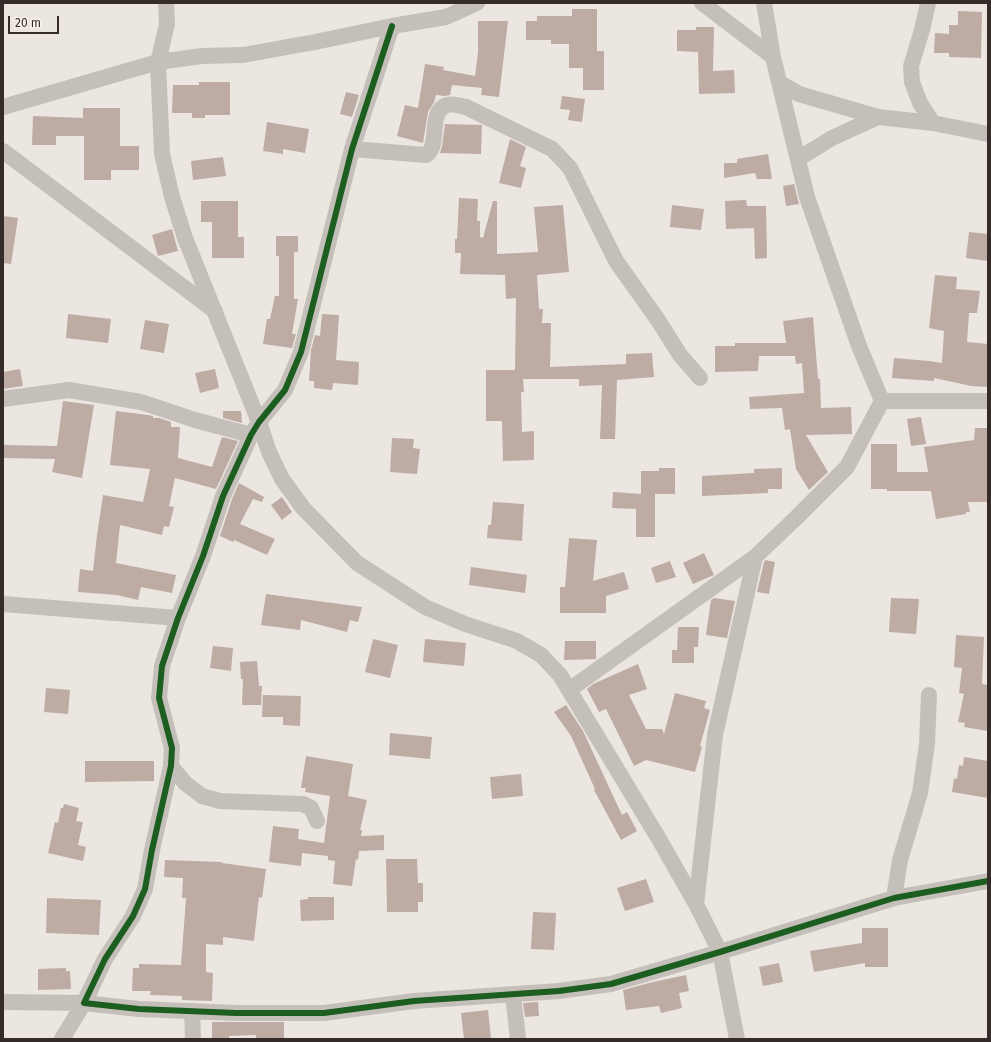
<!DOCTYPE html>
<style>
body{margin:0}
#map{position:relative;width:991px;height:1042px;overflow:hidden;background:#ece6e1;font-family:"Fira Sans",sans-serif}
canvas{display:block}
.frame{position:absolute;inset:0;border:4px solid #352c29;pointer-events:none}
.scale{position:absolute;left:8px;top:16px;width:51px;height:18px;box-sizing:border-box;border:2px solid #352c29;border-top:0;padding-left:5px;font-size:12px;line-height:14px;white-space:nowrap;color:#352c29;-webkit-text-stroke:3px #f8f1e9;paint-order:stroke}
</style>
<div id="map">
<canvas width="991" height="1042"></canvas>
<div class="frame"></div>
<div class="scale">20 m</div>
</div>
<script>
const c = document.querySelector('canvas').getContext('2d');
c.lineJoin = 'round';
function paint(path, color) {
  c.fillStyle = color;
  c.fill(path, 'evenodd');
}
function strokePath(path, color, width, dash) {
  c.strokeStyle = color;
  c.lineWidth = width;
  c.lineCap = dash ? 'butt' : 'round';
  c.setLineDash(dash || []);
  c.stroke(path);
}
paint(new Path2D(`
 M 572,9 L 597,9 L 597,51 L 604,51 L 604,90 L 583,90 L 583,68 L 569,68 L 569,44 L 551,44 L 551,40 L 526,40 L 526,21 L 537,21 L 537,16 L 572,16 Z
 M 958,11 L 982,12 L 981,58 L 949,57 L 949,53 L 934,53 L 935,33 L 949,34 L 949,25 L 958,25 Z
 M 478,21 L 508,21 L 499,97 L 481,95 L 482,88 L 452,85 L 450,95 L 444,96 L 436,95 L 434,102 L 428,112 L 423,143 L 397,136 L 405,105 L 418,108 L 425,64 L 444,67 L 443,70 L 475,76 L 478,52 Z
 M 696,27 L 714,27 L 713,71 L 734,70 L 735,93 L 699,94 L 698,52 L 677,51 L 677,30 L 696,30 Z
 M 199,82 L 230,82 L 230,115 L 205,115 L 205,118 L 192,118 L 192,113 L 172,113 L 173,85 L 199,85 Z
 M 346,92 L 359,95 L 352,117 L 340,114 Z
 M 562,96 L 585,99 L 582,122 L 568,120 L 570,110 L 560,109 Z
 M 83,108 L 120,108 L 120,146 L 139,146 L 139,170 L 111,170 L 111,180 L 84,180 L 84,136 L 56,136 L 56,145 L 32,145 L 33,116 L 83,118 Z
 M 267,122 L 309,129 L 305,153 L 283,149 L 283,154 L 263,151 Z
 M 445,124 L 482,125 L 481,154 L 440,153 L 442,146 Z
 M 510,139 L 526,147 L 520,166 L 526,168 L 521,188 L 499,183 Z
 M 768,154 L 772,179 L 757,179 L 755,173 L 724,178 L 724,163 L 737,163 L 737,159 Z
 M 223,157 L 226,176 L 193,180 L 191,161 Z
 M 794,184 L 799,204 L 786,206 L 783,186 Z
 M 459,198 L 478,199 L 477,221 L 480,221 L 480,237 L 483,238 L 493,201 L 497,201 L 497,254 L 538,252 L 534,207 L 563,205 L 569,272 L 537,275 L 539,309 L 543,309 L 542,323 L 551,323 L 550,367 L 626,364 L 626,354 L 652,353 L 654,377 L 617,380 L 615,439 L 600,439 L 602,385 L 579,386 L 579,379 L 523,379 L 524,392 L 521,392 L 522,432 L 534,431 L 534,460 L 503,461 L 502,421 L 486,421 L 486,370 L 515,370 L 516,298 L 506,299 L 505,275 L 460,274 L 461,253 L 455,253 L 455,239 L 457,239 Z
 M 746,200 L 747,206 L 766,206 L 767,258 L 755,259 L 754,228 L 726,229 L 725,201 Z
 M 201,201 L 238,201 L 238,237 L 244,237 L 244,258 L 212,258 L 212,222 L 201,222 Z
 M 672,205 L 704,209 L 701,230 L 670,227 Z
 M 3,216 L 18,218 L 11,264 L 3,263 Z
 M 172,229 L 178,251 L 158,256 L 152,235 Z
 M 969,232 L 988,234 L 988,261 L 966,258 Z
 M 276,236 L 298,236 L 298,252 L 294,252 L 294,299 L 298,299 L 292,334 L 296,334 L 292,348 L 263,344 L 267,319 L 270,319 L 275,296 L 279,296 L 279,256 L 276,256 Z
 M 935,275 L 957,277 L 956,289 L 980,291 L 977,313 L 969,313 L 967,342 L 988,344 L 988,387 L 971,386 L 934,378 L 934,381 L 892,378 L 894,358 L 929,361 L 942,363 L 944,331 L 929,328 Z
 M 68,314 L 111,319 L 108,343 L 66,338 Z
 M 322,314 L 339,315 L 336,360 L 359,362 L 358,385 L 333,383 L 332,390 L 314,388 L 314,381 L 309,381 L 311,350 L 315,335 L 320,336 Z
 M 813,317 L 818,379 L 820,379 L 821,408 L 851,407 L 852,434 L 806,435 L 828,472 L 809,490 L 796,469 L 790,429 L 785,430 L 782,408 L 750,409 L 749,397 L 804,393 L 802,363 L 796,364 L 795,356 L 759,356 L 758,371 L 715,372 L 715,346 L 735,346 L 735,343 L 786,343 L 783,321 Z
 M 145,320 L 169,324 L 164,353 L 140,349 Z
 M 20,369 L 23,386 L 3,389 L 3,372 Z
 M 215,369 L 219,388 L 200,393 L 195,373 Z
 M 63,401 L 94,405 L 82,478 L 52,472 L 55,459 L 3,458 L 3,445 L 57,446 Z
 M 116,411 L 148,415 L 153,416 L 153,418 L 159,418 L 171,422 L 171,427 L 180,427 L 178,458 L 212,467 L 222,437 L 238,441 L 216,489 L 175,478 L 169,506 L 174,507 L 169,527 L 164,526 L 162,535 L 120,525 L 116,563 L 176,575 L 172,593 L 141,587 L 138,600 L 117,595 L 78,592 L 80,569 L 93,571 L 97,535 L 103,495 L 143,502 L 150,469 L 110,465 Z
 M 223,411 L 241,411 L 242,423 L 223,418 Z
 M 921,417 L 926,444 L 911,446 L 907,419 Z
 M 975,428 L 988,428 L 988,502 L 968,502 L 970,512 L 966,512 L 966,514 L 936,519 L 931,491 L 887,491 L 887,489 L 871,489 L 871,444 L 897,444 L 897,472 L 928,472 L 924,447 L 974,440 Z
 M 392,438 L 414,439 L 413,448 L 420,449 L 417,474 L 390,472 Z
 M 659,468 L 675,468 L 675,494 L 655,494 L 655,537 L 636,537 L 636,509 L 612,508 L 613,492 L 641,494 L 641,471 L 659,471 Z
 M 782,468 L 782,489 L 768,489 L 768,493 L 702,496 L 702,476 L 754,473 L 754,469 Z
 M 239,483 L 264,497 L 262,502 L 253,499 L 240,524 L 275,539 L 267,555 L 234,540 L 233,542 L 220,536 L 232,499 Z
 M 282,497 L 292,512 L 282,520 L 271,505 Z
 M 493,502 L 524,504 L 522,541 L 487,538 L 488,525 L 491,525 Z
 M 569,538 L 597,540 L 593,581 L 624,572 L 629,589 L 606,596 L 606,613 L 560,613 L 560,587 L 565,587 Z
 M 704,553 L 714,575 L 693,584 L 683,563 Z
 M 765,560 L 775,562 L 769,594 L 757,592 L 764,562 Z
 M 670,561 L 676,577 L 656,583 L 651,568 Z
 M 471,567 L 527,575 L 525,593 L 469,585 Z
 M 266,594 L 362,607 L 358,622 L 350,620 L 347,632 L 301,620 L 300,630 L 261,625 Z
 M 714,598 L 735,601 L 727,638 L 706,635 L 711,600 Z
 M 891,598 L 919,599 L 916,634 L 889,632 Z
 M 678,627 L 699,627 L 698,647 L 694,647 L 694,663 L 672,663 L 672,650 L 677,650 Z
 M 956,635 L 984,637 L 982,684 L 988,685 L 988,731 L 964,727 L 965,723 L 958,722 L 964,694 L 959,693 L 962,668 L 954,667 Z
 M 373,639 L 398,645 L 390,678 L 365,672 Z
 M 425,639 L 466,643 L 464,666 L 423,662 Z
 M 565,641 L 596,641 L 596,659 L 564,660 Z
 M 213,646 L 233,648 L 231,671 L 210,668 Z
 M 257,661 L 259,686 L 262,686 L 261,705 L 242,705 L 243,679 L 241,679 L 240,662 Z
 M 638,664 L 647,689 L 629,695 L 646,729 L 662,729 L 664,734 L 675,693 L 706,701 L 704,708 L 710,710 L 700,746 L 702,747 L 695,772 L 646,760 L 634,766 L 606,709 L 599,712 L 587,689 L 593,684 Z
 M 46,688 L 70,690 L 68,714 L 44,712 Z
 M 263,695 L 301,696 L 300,726 L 283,725 L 283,717 L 262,717 Z
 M 566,705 L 583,731 L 622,815 L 627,812 L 637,831 L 621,840 L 594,790 L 595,789 L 571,736 L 554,712 Z
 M 390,733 L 432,737 L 430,759 L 389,755 Z
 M 306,756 L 353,764 L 348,796 L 367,800 L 360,830 L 362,830 L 361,836 L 384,835 L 384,850 L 359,851 L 358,860 L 356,859 L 352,886 L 333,884 L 335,861 L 328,860 L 328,856 L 302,853 L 301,866 L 269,862 L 273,826 L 299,829 L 298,839 L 324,843 L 330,796 L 305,792 L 306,788 L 301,788 Z
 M 964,757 L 988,761 L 988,798 L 952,792 L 954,778 L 957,779 L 959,765 L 963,766 Z
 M 85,761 L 154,761 L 154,781 L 85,782 Z
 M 521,774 L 523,796 L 492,799 L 490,777 Z
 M 64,804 L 79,808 L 76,821 L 83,822 L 78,845 L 86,847 L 83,861 L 48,853 L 55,822 L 58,823 L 61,808 L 63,808 Z
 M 386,859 L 417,859 L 418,883 L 423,883 L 423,902 L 418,902 L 418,912 L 387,912 Z
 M 165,860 L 222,862 L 222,863 L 266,869 L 262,898 L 259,897 L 254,941 L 223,937 L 223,945 L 206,944 L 206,972 L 213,973 L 212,1001 L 182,1000 L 182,996 L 150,995 L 151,991 L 132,991 L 133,968 L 139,968 L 139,964 L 181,965 L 186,898 L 182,898 L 183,878 L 164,877 Z
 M 646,879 L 654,902 L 625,911 L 617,888 Z
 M 308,897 L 334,897 L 334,920 L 301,921 L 300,900 L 308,899 Z
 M 47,898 L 101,900 L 99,935 L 46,933 Z
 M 533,912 L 556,913 L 554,950 L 531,949 Z
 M 862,928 L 888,928 L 888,967 L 865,967 L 865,963 L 814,972 L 810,951 L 862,943 Z
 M 779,963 L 783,982 L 763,986 L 759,967 Z
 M 66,968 L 66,971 L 70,971 L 71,989 L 38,990 L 38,969 Z
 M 686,975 L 689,991 L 679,993 L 682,1008 L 661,1013 L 659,1006 L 626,1010 L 623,990 L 653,982 Z
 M 538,1002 L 539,1016 L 525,1017 L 523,1003 Z
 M 488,1010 L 491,1039 L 464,1039 L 461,1013 Z
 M 212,1022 L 284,1022 L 284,1039 L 256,1039 L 256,1035 L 229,1036 L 229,1039 L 212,1039 Z`), '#beaba4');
strokePath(new Path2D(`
 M 166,3 L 167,24 L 158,62 L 162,154 L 172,197 L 185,238 L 259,422 L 269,452 L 282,479 L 303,508 L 357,563 L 425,607 L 465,624 L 517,641 L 541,655 L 560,675 L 659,839 L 696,904 L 720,952 L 737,1039
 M 702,3 L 773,57
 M 928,3 L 922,30 L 911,66 L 912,82 L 920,103 L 933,123
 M 392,26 L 352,149 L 301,352 L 285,390 L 259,422 L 251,435 L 223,496 L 203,556 L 178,618 L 162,666 L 159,698 L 172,748 L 171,766 L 152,850 L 145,889 L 133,916 L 105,959 L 84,1003 L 139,1009 L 236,1013 L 324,1013 L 414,1001 L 559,991 L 611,984 L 720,952 L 894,898 L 988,881
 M 780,83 L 799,94 L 878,117 L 933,123 L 988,134
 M 3,107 L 158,62 L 202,56 L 243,55 L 315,42 L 392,26 L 446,17 L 477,3
 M 352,149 L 426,155 C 441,147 427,111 447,105 C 453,103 460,106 466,107 L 552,149 L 570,168 L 616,261 L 658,320 L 680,355 L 700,378
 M 3,151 L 215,311
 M 798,159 L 832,138 L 878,117
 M 3,399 L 69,390 L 141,402 L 195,420 L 251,435
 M 882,401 L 988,401
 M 3,604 L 178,618
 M 569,690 L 755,557 L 797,517 L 847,467 L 882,401 L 859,346 L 807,197 L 773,57 L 764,3
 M 171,766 L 185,783 L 202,796 L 220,801 L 303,804 L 311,808 L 317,821
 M 894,898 L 900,860 L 920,793 L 927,744 L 929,695
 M 696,904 L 715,735 L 755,557
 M 513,995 L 518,1039
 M 3,1002 L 84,1003 L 62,1039
 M 192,1011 L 193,1039`), '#c5bfba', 16);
strokePath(new Path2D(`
 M 392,26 L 352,149 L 301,352 L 285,390 L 259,422 L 251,435 L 223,496 L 203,556 L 178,618 L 162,666 L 159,698 L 172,748 L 171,766 L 152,850 L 145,889 L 133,916 L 105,959 L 84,1003 L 139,1009 L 236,1013 L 324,1013 L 414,1001 L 559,991 L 611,984 L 720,952 L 894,898 L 988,881`), '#1b5e20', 6);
</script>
